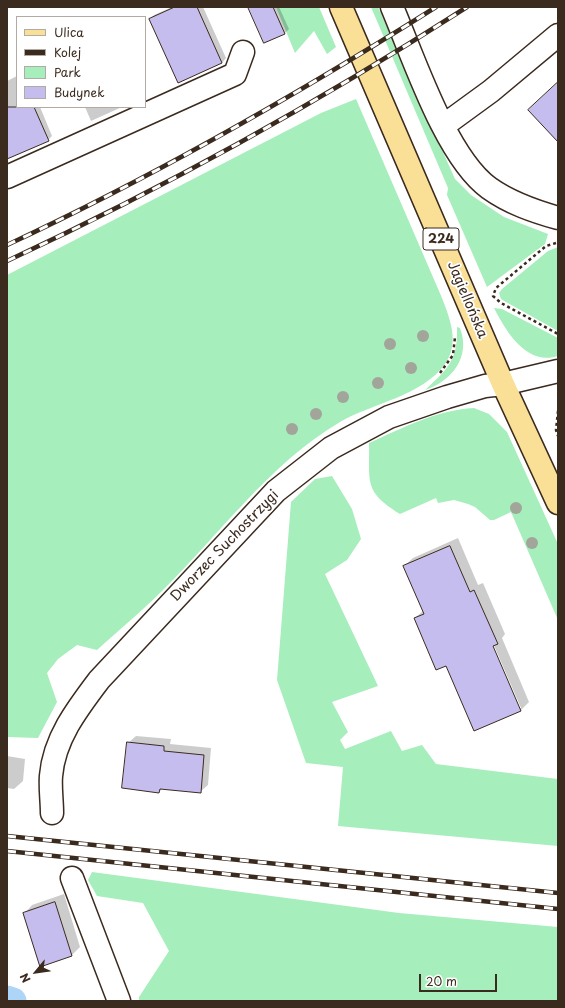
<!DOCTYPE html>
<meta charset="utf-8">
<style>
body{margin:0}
#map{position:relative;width:565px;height:1008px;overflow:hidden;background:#fff;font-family:"Playpen Sans",sans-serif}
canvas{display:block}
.frame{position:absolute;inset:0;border:8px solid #3b2a1e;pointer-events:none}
.legend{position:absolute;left:16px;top:16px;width:130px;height:92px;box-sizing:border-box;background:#fff;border:1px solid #b1aaa5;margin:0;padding:5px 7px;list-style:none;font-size:12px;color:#3b2a1e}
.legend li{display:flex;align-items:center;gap:8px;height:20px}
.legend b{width:20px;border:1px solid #b1aaa5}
.north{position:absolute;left:16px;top:952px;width:40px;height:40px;-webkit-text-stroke:3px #fff;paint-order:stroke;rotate:241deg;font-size:11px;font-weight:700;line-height:16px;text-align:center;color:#3b2a1e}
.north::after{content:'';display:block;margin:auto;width:14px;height:18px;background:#3b2a1e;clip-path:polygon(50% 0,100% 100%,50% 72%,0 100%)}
.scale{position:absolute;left:419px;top:974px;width:78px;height:18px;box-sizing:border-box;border:2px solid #3b2a1e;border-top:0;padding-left:5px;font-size:12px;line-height:14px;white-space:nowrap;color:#3b2a1e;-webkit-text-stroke:3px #fff;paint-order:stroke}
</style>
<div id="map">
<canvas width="565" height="1008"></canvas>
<div class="frame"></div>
<ul class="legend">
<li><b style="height:5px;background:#fadf96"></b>Ulica</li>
<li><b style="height:5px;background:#3b2a1e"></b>Kolej</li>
<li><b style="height:11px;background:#a6eebb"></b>Park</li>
<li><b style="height:11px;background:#c6bdef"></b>Budynek</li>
</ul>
<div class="north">N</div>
<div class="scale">20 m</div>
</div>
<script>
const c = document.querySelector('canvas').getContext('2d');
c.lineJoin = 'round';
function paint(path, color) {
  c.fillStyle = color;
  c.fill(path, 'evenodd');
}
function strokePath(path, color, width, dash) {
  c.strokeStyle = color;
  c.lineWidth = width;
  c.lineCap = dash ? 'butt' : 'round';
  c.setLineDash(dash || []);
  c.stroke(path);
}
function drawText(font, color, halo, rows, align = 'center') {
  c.font = font + ' "Playpen Sans",sans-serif';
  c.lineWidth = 3.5;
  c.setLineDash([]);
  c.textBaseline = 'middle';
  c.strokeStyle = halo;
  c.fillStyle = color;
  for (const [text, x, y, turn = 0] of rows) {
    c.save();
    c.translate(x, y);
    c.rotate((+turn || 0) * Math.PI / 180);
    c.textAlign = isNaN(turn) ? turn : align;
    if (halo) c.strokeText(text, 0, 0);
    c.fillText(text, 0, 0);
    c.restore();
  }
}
paint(new Path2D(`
 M 276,7 L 319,7 L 336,47 L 327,54 L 314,31 L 295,53 Z
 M 371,7 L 378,7 L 455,179 L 471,195 L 504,217 L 548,234 L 545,244 L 487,287 L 447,195 L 448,188 Z
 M 356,99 L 442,298 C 450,319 460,343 445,364 C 422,396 373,403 340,422 C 269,464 220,534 162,591 C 142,611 119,630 97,650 L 77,645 L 58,659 L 47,673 L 57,702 L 38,738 L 7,737 L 7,275 L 321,113 Z
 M 558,247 L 558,331 L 506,302 L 501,299 L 499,293 L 502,289 L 548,251 Z
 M 494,308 L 502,309 L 558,338 L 558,356 C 526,366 506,331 494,308 Z
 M 457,327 L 460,328 C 471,357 452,381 425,390 C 448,369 458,360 457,327 Z
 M 474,408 L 489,414 L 507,432 L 558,544 L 558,620 L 511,512 L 494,520 L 490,520 L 475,507 L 468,504 L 454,500 L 438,503 L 436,498 L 400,514 C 363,491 370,482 369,443 C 403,428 436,410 474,408 Z
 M 332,476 L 352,509 L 361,539 L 347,560 L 325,574 L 378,686 L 332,702 L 348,732 L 340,740 L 345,749 L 391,731 L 402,751 L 422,745 L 436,764 L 558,779 L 558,846 L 338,826 L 343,767 L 306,763 L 277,680 L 291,502 L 315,479 Z
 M 92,872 L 399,913 L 558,927 L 558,1001 L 139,1001 L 139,997 L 169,951 L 143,903 L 97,896 L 88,880 Z`), '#a6eebb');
paint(new Path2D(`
 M 172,7 L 203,7 L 226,58 L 222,63 L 150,19 L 154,15 Z
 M 249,7 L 279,7 L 289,29 L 285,33 L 265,42 Z
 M 17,76 L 17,107 L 40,107 L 52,136 L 48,140 L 7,158 L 7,81 Z
 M 85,107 L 122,107 L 91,121 Z
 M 458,538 L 478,585 L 483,583 L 505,634 L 502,638 L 529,702 L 521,710 L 475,730 L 446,664 L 415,618 L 424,610 L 404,566 L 413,558 ZM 490,641 L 492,641 L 521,708 L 519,708 Z
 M 136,736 L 171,739 L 170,744 L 211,748 L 208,785 L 200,792 L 162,788 L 159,792 L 128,743 Z
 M 7,756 L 25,759 L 23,781 L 14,789 L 7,788 Z
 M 64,894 L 80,947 L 72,955 L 41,966 L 24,914 L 32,905 Z`), '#0003');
strokePath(new Path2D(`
 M 7,999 L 13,1001`), '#add5f7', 27);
const building = new Path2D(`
 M 175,7 L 197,7 L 222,63 L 178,83 L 149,19 Z
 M 248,7 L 273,7 L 285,34 L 264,43 Z
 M 558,82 L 558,142 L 528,110 Z
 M 7,107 L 34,107 L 49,141 L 7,159 Z
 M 450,546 L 470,592 L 474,590 L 498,644 L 493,646 L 521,711 L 474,731 L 446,666 L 436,670 L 414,618 L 424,614 L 403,566 Z
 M 127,742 L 164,746 L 164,751 L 204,755 L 201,793 L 160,789 L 159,793 L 122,788 Z
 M 55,902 L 72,956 L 40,967 L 23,913 Z`);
paint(building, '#c6bdef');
strokePath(building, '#3b2a1e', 1);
const minor = new Path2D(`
 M 392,7 C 413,56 446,157 489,188 C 510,203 533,211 558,218
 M 443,126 L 491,91 L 558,35
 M 7,177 L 235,74 L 243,52
 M 52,813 C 52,801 50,788 51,776 C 54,739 77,709 99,680 L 276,491 L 331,448 L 389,417 L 447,397 L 485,386 L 503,384 L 558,371
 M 72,878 L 119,1001`);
const major = new Path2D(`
 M 341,7 L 503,384 L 558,503`);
strokePath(minor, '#3b2a1e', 25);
strokePath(major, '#3b2a1e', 25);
strokePath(new Path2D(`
 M 556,243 L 546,246 L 496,288 L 493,296 L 501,303 L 558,334
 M 440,373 L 453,355 L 455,337
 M 558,411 L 556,430 L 558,436`), '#3b2a1e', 2.5, [3, 3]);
strokePath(minor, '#fff', 22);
strokePath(major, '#fadf96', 22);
const rail = new Path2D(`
 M 7,245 C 155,176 298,94 436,7
 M 7,261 C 166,187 319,102 467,7
 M 7,836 L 558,893
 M 7,851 L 558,909`);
strokePath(rail, '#3b2a1e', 4.5);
strokePath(rail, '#fff', 3, [9]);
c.fillStyle = '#a2a599';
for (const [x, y] of [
 [423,336],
 [390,344],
 [411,368],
 [378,383],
 [343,397],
 [316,414],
 [292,429],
 [516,508],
 [532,543]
]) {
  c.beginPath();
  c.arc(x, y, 6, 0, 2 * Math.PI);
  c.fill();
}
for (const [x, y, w] of [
 [441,239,36]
]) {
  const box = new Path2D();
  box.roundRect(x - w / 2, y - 11, w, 22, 3);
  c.fillStyle = '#fff';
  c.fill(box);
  strokePath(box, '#3b2a1e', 1);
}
drawText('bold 13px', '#3b2a1e', null, [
 ["224",441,239]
]);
drawText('14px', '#3b2a1e', '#fff', [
 ["Jagiellońska",467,300,67],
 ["Dworzec Suchostrzygi",225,546,-46]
]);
</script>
